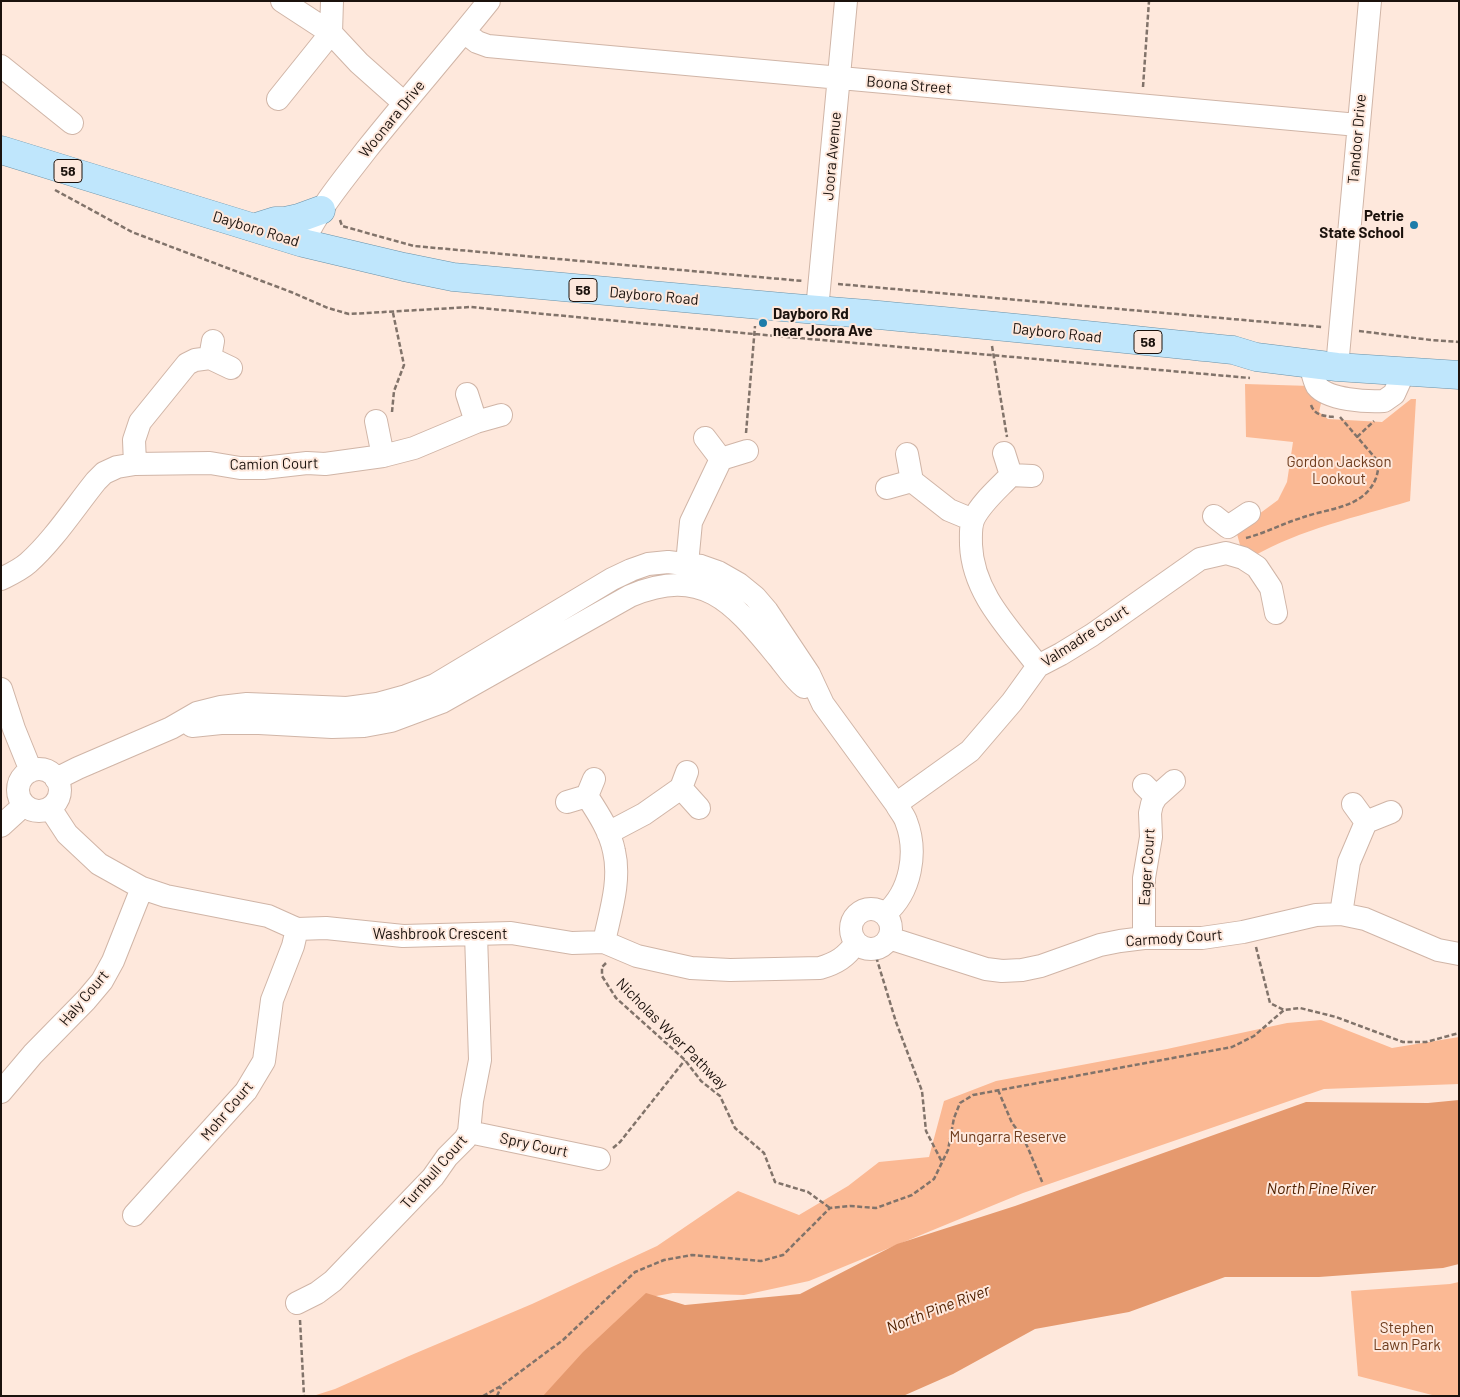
<!DOCTYPE html>
<style>
body{margin:0}
#map{position:relative;width:1460px;height:1397px;overflow:hidden;background:#fee8dc;font-family:Barlow,sans-serif}
canvas{display:block}
.frame{position:absolute;inset:0;border:2px solid #1b120d;pointer-events:none}
</style>
<div id="map">
<canvas width="1460" height="1397"></canvas>
<div class="frame"></div>
</div>
<script>
const c = document.querySelector('canvas').getContext('2d');
c.lineJoin = 'round';
function paint(path, color) {
  c.fillStyle = color;
  c.fill(path, 'evenodd');
}
function strokePath(path, color, width, dash) {
  c.strokeStyle = color;
  c.lineWidth = width;
  c.lineCap = dash ? 'butt' : 'round';
  c.setLineDash(dash || []);
  c.stroke(path);
}
function drawText(font, color, halo, rows, align = 'center') {
  c.font = font + ' Barlow,sans-serif';
  c.lineWidth = 4;
  c.setLineDash([]);
  c.textBaseline = 'middle';
  c.strokeStyle = halo;
  c.fillStyle = color;
  for (const [text, x, y, turn = 0] of rows) {
    c.save();
    c.translate(x, y);
    c.rotate((+turn || 0) * Math.PI / 180);
    c.textAlign = isNaN(turn) ? turn : align;
    if (halo) c.strokeText(text, 0, 0);
    c.fillText(text, 0, 0);
    c.restore();
  }
}
paint(new Path2D(`
 M 1245,384 L 1311,386 L 1322,399 L 1319,412 L 1328,419 L 1382,422 L 1411,399 L 1416,399 L 1410,501 C 1357,517 1301,529 1252,557 L 1240,545 L 1237,534 L 1240,528 L 1278,500 L 1287,482 L 1293,442 L 1246,437 Z
 M 1321,1020 L 1392,1048 L 1459,1037 L 1459,1084 L 1324,1089 L 1023,1193 L 809,1281 L 744,1295 L 673,1293 L 645,1298 L 549,1396 L 313,1396 L 335,1389 L 409,1356 L 532,1304 L 657,1246 L 738,1191 L 799,1215 L 848,1186 L 879,1162 L 929,1157 L 944,1101 L 996,1081 L 1167,1049 L 1287,1023 Z
 M 1459,1282 L 1459,1396 L 1436,1396 L 1358,1376 L 1351,1291 L 1450,1284 Z`), '#fbb994');
paint(new Path2D(`
 M 1459,1100 L 1459,1264 L 1443,1268 L 1319,1277 L 1225,1277 L 1129,1312 L 1035,1329 L 953,1374 L 903,1396 L 543,1396 L 583,1352 L 646,1293 L 685,1305 L 800,1294 L 897,1244 L 1015,1206 L 1306,1102 L 1428,1103 Z`), '#e5996e');
const minor = new Path2D(`
 M 282,1 L 331,33 L 359,63 L 404,103
 M 464,32 L 477,42 L 488,46 L 1358,125
 M 1,66 L 72,123
 M 278,99 L 331,33 L 332,1
 M 303,243 C 319,208 344,179 367,149 C 407,99 449,51 489,1
 M 817,310 L 846,1
 M 213,341 L 210,358 L 231,368
 M 1310,363 C 1312,370 1313,379 1317,386 C 1328,400 1367,402 1384,401 L 1394,394 L 1404,372
 M 1337,367 L 1370,1
 M 467,394 L 476,422 L 501,415
 M 376,421 L 383,456
 M 705,438 L 721,459 L 747,451
 M 1004,453 L 1011,475 L 1032,476
 M 135,464 L 134,440 L 140,422 L 187,364 L 195,360 L 210,358
 M 1011,475 C 999,488 982,502 974,518 C 970,526 971,536 971,545 C 973,594 1010,629 1038,666
 M 912,481 L 949,510 L 973,520
 M 887,488 L 912,481 L 907,454
 M 1214,516 L 1228,527 L 1249,513
 M 687,564 L 691,522 L 721,459
 M 1,579 C 11,574 20,570 28,563 C 53,541 75,507 96,481 L 104,473 L 117,467 L 135,464 L 210,463 L 240,468 L 263,468 L 307,463 L 325,464 L 383,456 L 414,448 L 476,422
 M 1,689 L 14,729 L 31,771
 M 192,726 L 221,723 L 259,723 L 332,727 L 364,726 L 391,721 L 442,702 L 630,596 C 705,564 735,605 779,658 C 787,668 794,679 804,687
 M18 790a21 21 0 1 1 42 0a21 21 0 1 1-42 0Z
 M 687,772 L 681,788 L 699,808
 M 56,779 L 78,768 L 171,728 L 197,713 L 221,707 L 247,704 L 347,708 L 377,704 L 406,696 L 435,685 L 612,579 L 631,570 L 648,564 L 668,562 L 701,566 L 718,572 L 739,584 L 755,597 L 767,611 L 809,674 L 823,704 L 896,804 C 899,810 904,815 906,821 C 918,852 911,892 885,914
 M 1144,785 L 1156,797 L 1174,781
 M 587,796 C 598,813 610,831 614,851 C 621,881 610,913 604,942
 M 567,802 L 587,796 L 594,779
 M 896,804 L 970,751 L 1012,702 L 1038,666 L 1061,654 L 1092,635 L 1200,559 L 1226,553 L 1243,558 L 1257,567 L 1271,588 L 1276,613
 M 1353,804 L 1366,822 L 1391,812
 M 50,808 L 67,834 L 99,864 L 142,888 L 166,896 L 268,916 L 297,929 L 326,928 L 403,936 L 511,933 L 572,943 L 604,942 L 637,956 L 691,968 L 730,970 L 820,968 C 837,963 846,957 856,943
 M 1,826 L 24,805
 M 608,833 L 644,814 L 681,788
 M851 929a20 20 0 1 1 40 0a20 20 0 1 1-40 0Z
 M 1341,914 L 1349,862 L 1366,822
 M 889,938 L 986,969 L 1002,971 L 1022,970 L 1041,966 L 1100,945 L 1120,941 L 1144,938 L 1202,938 L 1243,932 L 1316,915 L 1341,914 L 1365,919 L 1438,950 L 1459,954
 M 1144,938 L 1144,878 L 1151,837 L 1150,813 L 1152,804 L 1156,797
 M 1,1092 L 33,1054 L 86,1000 L 102,981 L 113,961 L 142,888
 M 469,1132 L 599,1159
 M 134,1215 L 246,1091 L 264,1061 L 272,1000 L 293,946 L 297,929
 M 297,1303 L 317,1293 L 333,1281 L 433,1177 L 447,1157 L 465,1139 L 469,1132 L 472,1101 L 480,1060 L 476,934`);
const major = new Path2D(`
 M 1,150 L 303,243 L 404,267 L 453,277 C 574,289 696,300 818,310 C 956,321 1095,336 1233,350 L 1256,357 L 1337,367 L 1459,375
 M 256,227 L 275,221 L 285,221 L 299,218 L 321,210`);
strokePath(minor, '#d0b5a7', 24);
strokePath(major, '#6a91a7', 29);
strokePath(new Path2D(`
 M 1143,87 L 1149,1
 M 55,190 L 132,232 L 291,292 L 328,308 L 349,314 L 471,307 L 754,334 L 1250,378
 M 340,220 L 342,226 L 414,246 L 803,281
 M 838,284 L 1322,327
 M 1359,331 L 1431,340 L 1459,342
 M 992,346 L 1007,437
 M 1311,405 C 1315,416 1325,416 1335,417
 M 392,412 L 394,391 L 404,365 L 393,313
 M 746,433 L 755,326
 M 1357,437 L 1374,421
 M 1246,538 C 1265,533 1282,524 1301,518 C 1327,508 1364,509 1376,478 C 1378,472 1379,466 1377,460 L 1340,417
 M 1256,947 L 1270,1003 L 1284,1010
 M 874,950 L 896,1022 L 922,1091 L 926,1131 L 942,1162
 M 606,963 L 602,967 L 602,976 L 616,998 L 685,1060 L 701,1081 L 720,1096 L 735,1128 L 764,1153 L 775,1182 L 808,1192 L 830,1208
 M 998,1090 L 1012,1123 L 1022,1136 L 1028,1148 L 1043,1184
 M 613,1148 L 620,1142 L 685,1060
 M 300,1320 L 304,1396
 M 483,1396 L 501,1386 L 563,1340 L 635,1272 L 664,1260 L 692,1255 L 761,1261 L 783,1255 L 830,1208 L 850,1206 L 876,1208 L 912,1195 L 934,1179 L 948,1150 L 954,1118 L 960,1103 L 973,1095 L 1232,1047 L 1254,1036 L 1284,1010 L 1300,1008 L 1336,1017 L 1403,1042 L 1426,1042 L 1459,1033
 M 497,1396 L 501,1387`), '#81736a', 2.5, [5, 2.5]);
strokePath(minor, '#fff', 22);
strokePath(major, '#bfe6fc', 28);
for (const [x, y, r, color] of [
 [1414,225,5,"#1d7ca9"],
 [763,323,5,"#1d7ca9"]
]) {
  const dot = new Path2D();
  dot.arc(x, y, r, 0, 2 * Math.PI);
  c.fillStyle = color;
  c.fill(dot);
  strokePath(dot, '#fee8dc', 2);
}
for (const [x, y, w] of [
 [68,171,28],
 [583,290,28],
 [1148,342,28]
]) {
  const box = new Path2D();
  box.roundRect(x - w / 2, y - 11.5, w, 23, 4);
  c.fillStyle = '#fee8dc';
  c.fill(box);
  strokePath(box, '#1b120d', 1);
}
drawText('bold 14px', '#1b120d', null, [
 ["58",68,171],
 ["58",583,290],
 ["58",1148,342]
]);
drawText('15px', '#1b120d', '#fee8dc', [
 ["Boona Street",909,85,5],
 ["Woonara Drive",392,119,-51],
 ["Tandoor Drive",1357,139,-85],
 ["Joora Avenue",832,156,-85],
 ["Dayboro Road",256,229,17],
 ["Dayboro Road",654,296,5],
 ["Dayboro Road",1057,333,6],
 ["Camion Court",274,464,-1],
 ["Valmadre Court",1085,636,-33],
 ["Eager Court",1147,867,-86],
 ["Washbrook Crescent",440,934],
 ["Carmody Court",1174,938,-4],
 ["Haly Court",84,998,-50],
 ["Nicholas Wyer Pathway",672,1034,45],
 ["Mohr Court",227,1111,-50],
 ["Spry Court",534,1145,12],
 ["Turnbull Court",434,1172,-49]
]);
drawText('bold 15px', '#1b120d', '#fee8dc', [
 ["Petrie",1404,216],
 ["State School",1404,233],
 ["Dayboro Rd",773,314,"left"],
 ["near Joora Ave",773,331,"left"]
], 'right');
drawText('15px', '#6e3c1d', '#fee8dc', [
 ["Gordon Jackson",1339,462],
 ["Lookout",1339,479],
 ["Mungarra Reserve",1008,1137],
 ["Stephen",1407,1328],
 ["Lawn Park",1407,1345]
]);
drawText('italic 16px', '#512100', '#fee8dc', [
 ["North Pine River",1321,1189],
 ["North Pine River",938,1309,-21]
]);
</script>
